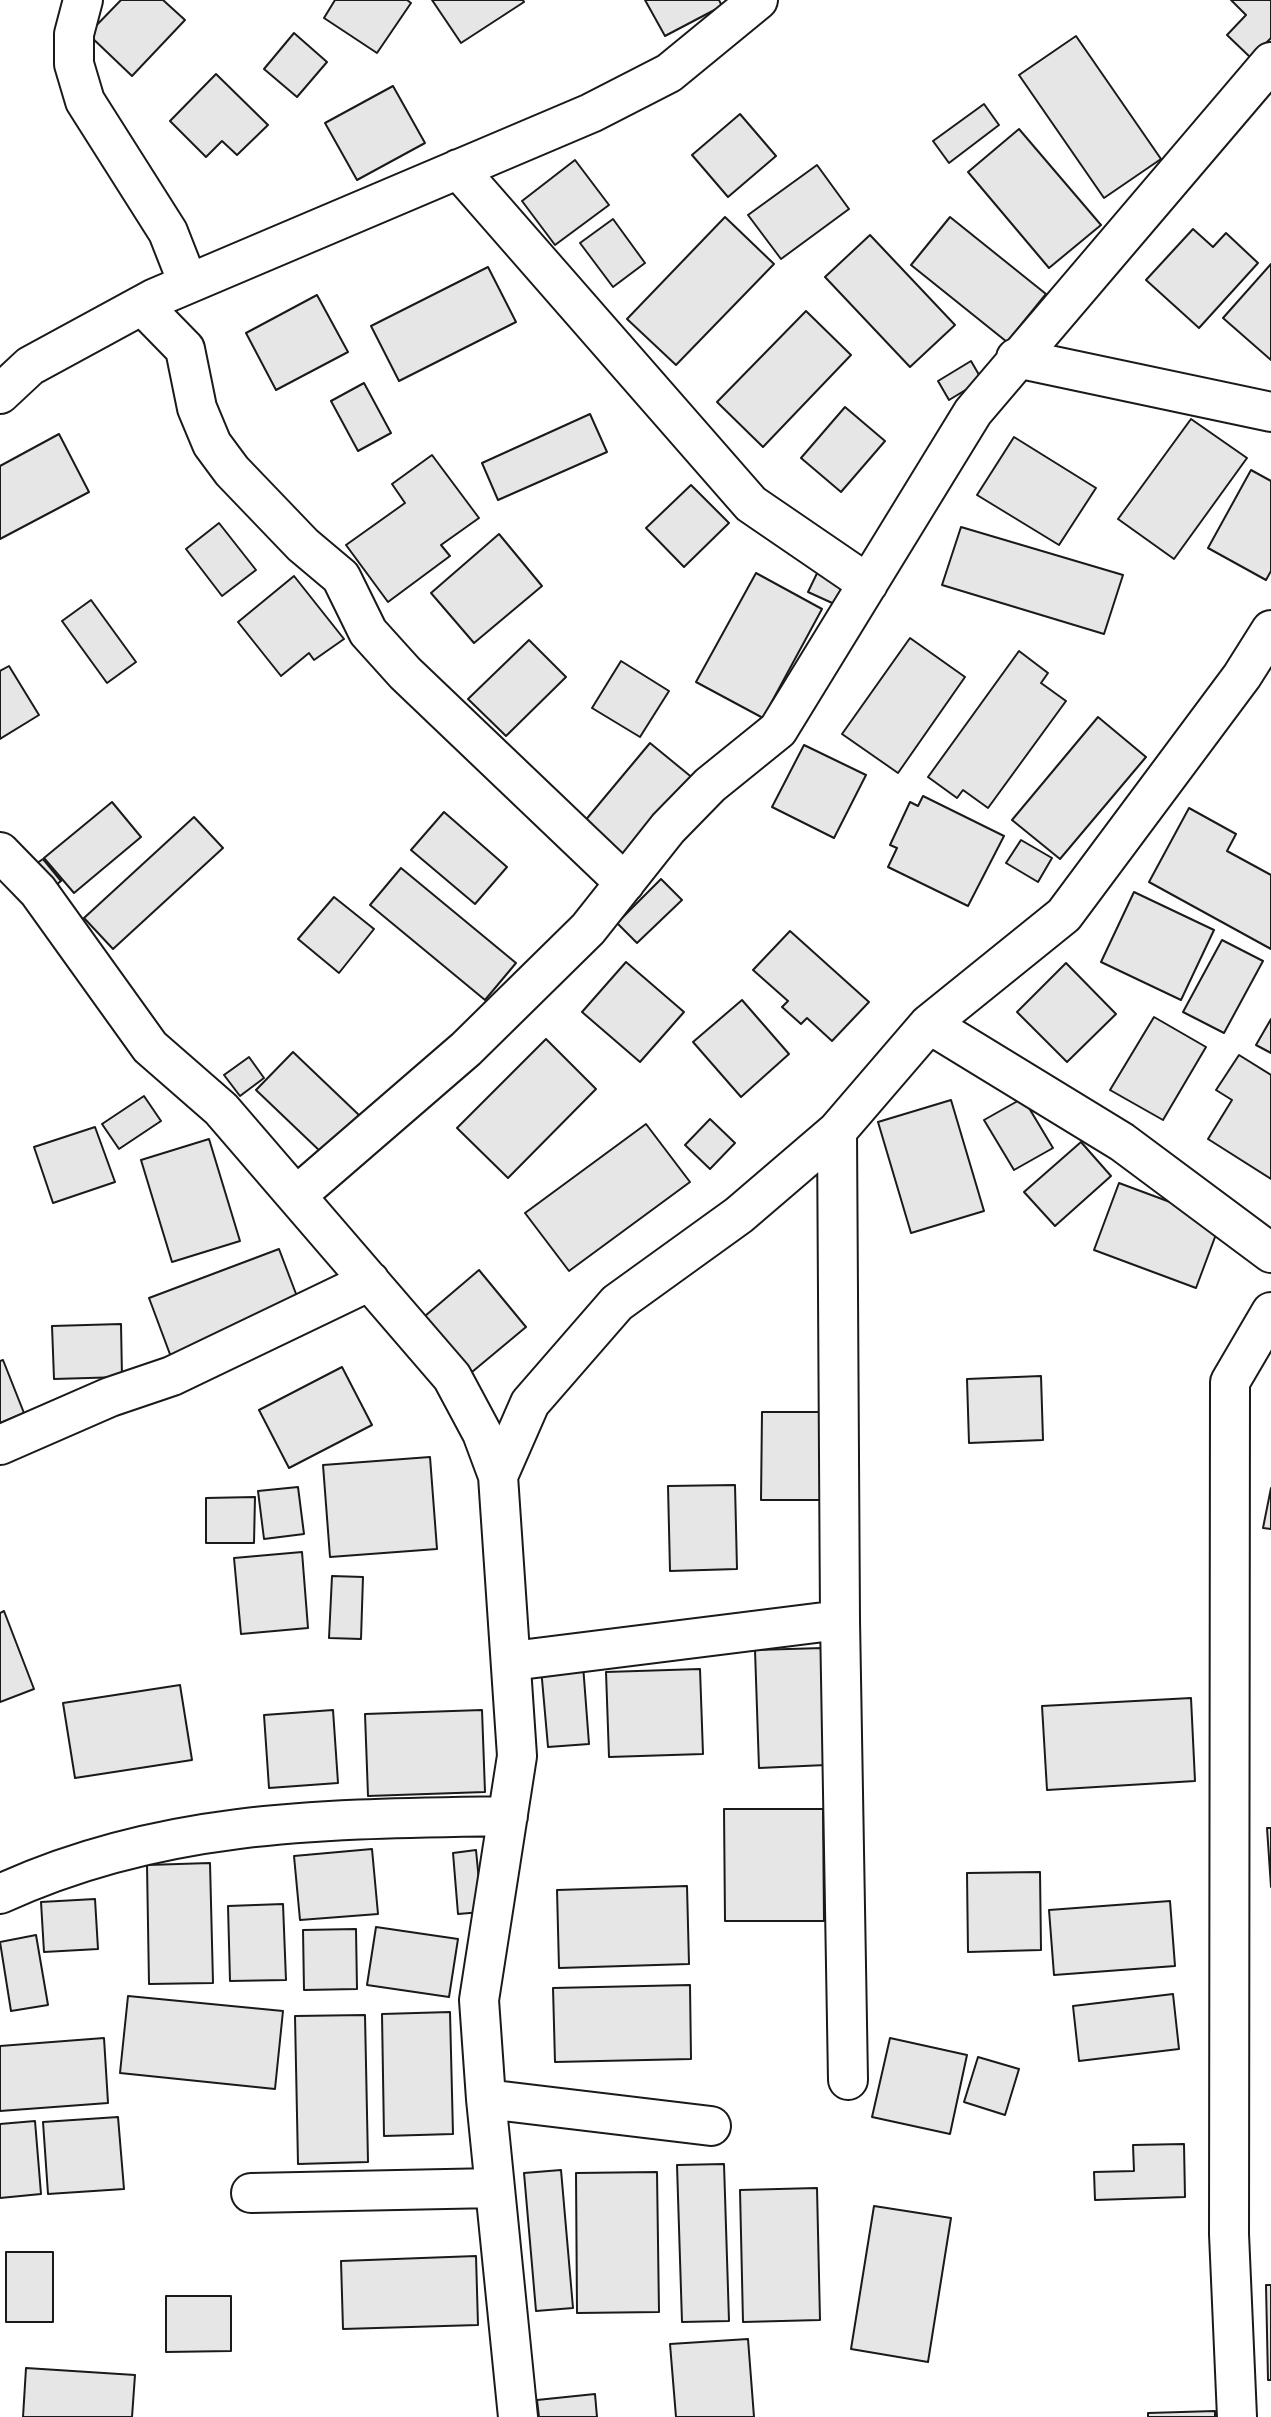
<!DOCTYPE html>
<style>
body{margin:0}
canvas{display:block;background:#fff}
</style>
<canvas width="1271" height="2417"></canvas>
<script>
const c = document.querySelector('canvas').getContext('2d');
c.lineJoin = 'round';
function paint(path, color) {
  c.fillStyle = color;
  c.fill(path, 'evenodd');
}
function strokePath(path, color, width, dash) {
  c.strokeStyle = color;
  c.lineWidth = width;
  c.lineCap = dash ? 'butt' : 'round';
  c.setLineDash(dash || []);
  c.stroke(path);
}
const building = new Path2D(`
 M 121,0 L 163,0 L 185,20 L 132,76 L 88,34 Z
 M 335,0 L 407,0 L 411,3 L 377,53 L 324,18 Z
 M 432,0 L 523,0 L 524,2 L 461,43 Z
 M 645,0 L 719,0 L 722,6 L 665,36 Z
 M 1231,0 L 1271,0 L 1271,38 L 1251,58 L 1227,35 L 1246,15 Z
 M 294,33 L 327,62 L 297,97 L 264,69 Z
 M 1076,36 L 1161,159 L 1104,198 L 1019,75 Z
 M 216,74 L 268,125 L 237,155 L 222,141 L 206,157 L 170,121 Z
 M 393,86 L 425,143 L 357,180 L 325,123 Z
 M 984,104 L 999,125 L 949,163 L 933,141 Z
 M 740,114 L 776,156 L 728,197 L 692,155 Z
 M 1019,129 L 1101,225 L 1049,268 L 968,172 Z
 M 575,160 L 609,205 L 555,245 L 522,201 Z
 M 817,165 L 849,209 L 781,259 L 748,215 Z
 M 725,217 L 774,264 L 676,365 L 627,319 Z
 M 950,217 L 1046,294 L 1007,342 L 911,265 Z
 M 613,219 L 645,263 L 613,287 L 580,243 Z
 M 1193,229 L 1213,247 L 1226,233 L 1258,263 L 1199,328 L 1146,280 Z
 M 870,235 L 955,325 L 910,367 L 825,277 Z
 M 1271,264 L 1271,360 L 1223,318 Z
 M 488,267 L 516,322 L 399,381 L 371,326 Z
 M 317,295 L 348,352 L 276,390 L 246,333 Z
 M 806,311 L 851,355 L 763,447 L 717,402 Z
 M 971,361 L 982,380 L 949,400 L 938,381 Z
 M 364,383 L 391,433 L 358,451 L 331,401 Z
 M 845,407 L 885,441 L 841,492 L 801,458 Z
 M 590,414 L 607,452 L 498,500 L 482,463 Z
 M 1191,419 L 1247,458 L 1174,559 L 1118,519 Z
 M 59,434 L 89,492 L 0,539 L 0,466 Z
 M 1014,437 L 1096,488 L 1059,545 L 977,495 Z
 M 432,455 L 479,518 L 441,545 L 450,556 L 388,602 L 346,545 L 405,503 L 392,484 Z
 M 1251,470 L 1271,481 L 1271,571 L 1266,580 L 1208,548 Z
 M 691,485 L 729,523 L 684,567 L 646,528 Z
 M 219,523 L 256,570 L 222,596 L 186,549 Z
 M 961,527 L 1123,575 L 1104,634 L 942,585 Z
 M 499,534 L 542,586 L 474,643 L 431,593 Z
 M 820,567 L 852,582 L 841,607 L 808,592 Z
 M 756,573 L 822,609 L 763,718 L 696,682 Z
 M 294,576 L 344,639 L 314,660 L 309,653 L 281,676 L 238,622 Z
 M 91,600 L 136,662 L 107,683 L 62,621 Z
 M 910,638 L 965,677 L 898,773 L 842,734 Z
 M 529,640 L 566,677 L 506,736 L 468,699 Z
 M 1019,651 L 1048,673 L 1041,683 L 1066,701 L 988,808 L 963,790 L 957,798 L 928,777 Z
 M 621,661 L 669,691 L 640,737 L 592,708 Z
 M 9,666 L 39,715 L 0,739 L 0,671 Z
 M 1098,717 L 1146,757 L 1060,859 L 1012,820 Z
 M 650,743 L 700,784 L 634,864 L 584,822 Z
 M 804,745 L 866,775 L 834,838 L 772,807 Z
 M 923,796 L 1004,836 L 968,906 L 888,867 L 897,848 L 890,845 L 910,802 L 918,806 Z
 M 112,802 L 141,837 L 74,893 L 44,858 Z
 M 1189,808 L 1236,834 L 1227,851 L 1271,875 L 1271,949 L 1149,882 Z
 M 444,812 L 507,867 L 475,904 L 411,850 Z
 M 194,817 L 223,848 L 113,949 L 84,918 Z
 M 1021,840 L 1052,858 L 1038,882 L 1006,863 Z
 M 43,859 L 61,881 L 51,889 L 33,866 Z
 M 401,868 L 516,963 L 485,1000 L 370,905 Z
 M 661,879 L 682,900 L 637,943 L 617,923 Z
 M 1134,892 L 1214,930 L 1181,1000 L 1101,962 Z
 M 334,897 L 374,929 L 339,973 L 298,939 Z
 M 790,931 L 869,1002 L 832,1041 L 807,1018 L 801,1024 L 782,1007 L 788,1001 L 753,970 Z
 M 1222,940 L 1263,961 L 1224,1033 L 1183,1012 Z
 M 626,962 L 684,1012 L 640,1062 L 582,1012 Z
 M 1066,963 L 1116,1014 L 1067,1062 L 1017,1012 Z
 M 742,1000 L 789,1054 L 741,1097 L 693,1042 Z
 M 1154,1017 L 1206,1047 L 1163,1120 L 1110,1090 Z
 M 1271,1019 L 1271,1053 L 1256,1045 Z
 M 546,1039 L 596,1089 L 508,1178 L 457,1128 Z
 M 293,1052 L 359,1115 L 322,1153 L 256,1090 Z
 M 1239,1055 L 1271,1075 L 1271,1179 L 1208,1139 L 1232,1100 L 1216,1090 Z
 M 249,1057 L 264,1078 L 240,1096 L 224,1075 Z
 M 144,1096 L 161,1121 L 119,1149 L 102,1124 Z
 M 1023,1098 L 1053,1148 L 1014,1170 L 984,1120 Z
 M 951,1100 L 984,1211 L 911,1233 L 878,1122 Z
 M 710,1119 L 735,1143 L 710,1169 L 685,1145 Z
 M 646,1124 L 690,1182 L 569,1271 L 525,1213 Z
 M 95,1127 L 115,1182 L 53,1203 L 34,1147 Z
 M 209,1139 L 240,1241 L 172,1262 L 141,1160 Z
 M 1081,1142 L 1111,1176 L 1055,1226 L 1024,1192 Z
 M 1119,1183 L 1221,1221 L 1196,1288 L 1094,1250 Z
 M 279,1249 L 301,1307 L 171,1357 L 149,1298 Z
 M 479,1270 L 526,1327 L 472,1372 L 425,1316 Z
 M 121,1324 L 122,1377 L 54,1379 L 52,1326 Z
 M 3,1360 L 24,1413 L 0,1423 L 0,1361 Z
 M 342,1367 L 372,1425 L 289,1468 L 259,1410 Z
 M 1041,1376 L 1043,1440 L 969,1443 L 967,1379 Z
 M 762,1412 L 829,1412 L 829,1500 L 761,1500 Z
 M 430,1457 L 437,1549 L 330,1557 L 323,1465 Z
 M 735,1485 L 737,1569 L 670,1571 L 668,1486 Z
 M 298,1487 L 304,1534 L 264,1539 L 258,1491 Z
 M 1271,1488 L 1271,1529 L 1263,1528 Z
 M 255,1497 L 254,1543 L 206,1543 L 206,1498 Z
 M 302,1552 L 308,1628 L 241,1634 L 234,1558 Z
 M 332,1576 L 363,1577 L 361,1639 L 329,1638 Z
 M 4,1611 L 34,1689 L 0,1702 L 0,1613 Z
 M 823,1648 L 826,1765 L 759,1768 L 755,1650 Z
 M 583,1665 L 589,1744 L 548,1747 L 541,1668 Z
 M 700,1669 L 703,1754 L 609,1757 L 606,1672 Z
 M 180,1685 L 192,1760 L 75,1778 L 63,1703 Z
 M 1191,1698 L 1195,1781 L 1047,1790 L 1042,1706 Z
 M 333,1710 L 338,1783 L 269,1788 L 264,1715 Z
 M 482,1710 L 485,1792 L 368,1796 L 365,1714 Z
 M 724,1809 L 823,1809 L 824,1921 L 725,1921 Z
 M 1267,1828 L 1271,1828 L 1271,1887 Z
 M 372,1849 L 378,1914 L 300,1920 L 294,1856 Z
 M 476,1850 L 482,1912 L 458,1914 L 453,1853 Z
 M 210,1863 L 213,1983 L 149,1984 L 147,1865 Z
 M 1040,1872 L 1041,1950 L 968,1952 L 967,1873 Z
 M 687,1886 L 689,1964 L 559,1968 L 557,1890 Z
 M 95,1899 L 98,1949 L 44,1952 L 41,1902 Z
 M 1170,1901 L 1175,1966 L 1054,1975 L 1049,1910 Z
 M 283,1904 L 286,1980 L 230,1981 L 228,1906 Z
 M 376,1927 L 458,1939 L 449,1997 L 367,1985 Z
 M 356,1929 L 357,1989 L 304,1990 L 303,1930 Z
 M 36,1935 L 48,2005 L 11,2011 L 0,1942 Z
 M 690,1985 L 691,2059 L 555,2062 L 553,1988 Z
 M 1173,1994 L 1179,2049 L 1079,2061 L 1073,2006 Z
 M 128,1996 L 283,2011 L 275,2089 L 120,2073 Z
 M 450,2012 L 453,2134 L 384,2136 L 382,2014 Z
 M 365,2015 L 368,2162 L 298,2164 L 295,2016 Z
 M 104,2038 L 108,2103 L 0,2111 L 0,2046 Z
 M 890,2038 L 967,2055 L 950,2134 L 872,2117 Z
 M 978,2057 L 1019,2069 L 1005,2115 L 964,2102 Z
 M 118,2117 L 124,2189 L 48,2194 L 43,2122 Z
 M 35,2121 L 41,2194 L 0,2198 L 0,2124 Z
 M 1184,2144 L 1185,2197 L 1095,2200 L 1094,2172 L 1134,2171 L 1133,2145 Z
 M 724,2164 L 729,2321 L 682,2322 L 677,2165 Z
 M 561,2170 L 573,2308 L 536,2311 L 524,2173 Z
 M 657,2172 L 659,2312 L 577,2313 L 576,2173 Z
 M 817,2188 L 820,2320 L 743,2322 L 740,2190 Z
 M 874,2206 L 951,2218 L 928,2362 L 851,2349 Z
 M 6,2252 L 53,2252 L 53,2322 L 6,2322 Z
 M 476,2256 L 478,2325 L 343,2329 L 341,2261 Z
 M 1266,2285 L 1271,2285 L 1271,2380 L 1268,2380 Z
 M 166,2296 L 231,2296 L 231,2351 L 166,2352 Z
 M 748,2339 L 754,2417 L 676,2417 L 670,2344 Z
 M 26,2368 L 135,2375 L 132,2417 L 23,2417 Z
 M 595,2394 L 597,2417 L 539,2417 L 537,2400 Z
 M 1215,2411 L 1215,2417 L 1148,2417 L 1148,2413 Z`);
paint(building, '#e6e6e6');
strokePath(building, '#1a1a1a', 2);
const minor = new Path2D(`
 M 83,0 L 74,34 L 74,64 L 85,101 L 168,232 L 188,283
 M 458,169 L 751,504 L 868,584
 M 142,305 L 185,349 L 197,408 L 212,444 L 232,471 L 303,545 L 341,577 L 368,632 L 405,673 L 625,883
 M 1016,358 L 1271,412
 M 0,394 L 30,366 L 155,298 L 591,113 L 669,73 L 758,0
 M 0,852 L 38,891 L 150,1047 L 221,1109 L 452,1377 L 482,1433 L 498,1476 L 517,1756 L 479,2000 L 486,2099 L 518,2417
 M 929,1024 L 1122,1142 L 1271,1253
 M 837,1131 L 840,1620 L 848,2080
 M 296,1196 L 466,1049 L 588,929 L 668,828 L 710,785 L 778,730 L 973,412 L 1271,62
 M 0,1445 L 110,1397 L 172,1376 L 370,1281
 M 498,1476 L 530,1403 L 617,1303 L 739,1215 L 837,1131 L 929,1024 L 1064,915 L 1242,676 L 1271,630
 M 512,1661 L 840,1620
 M 0,1894 C 165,1818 331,1819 508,1816
 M 486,2099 L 711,2126
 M 251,2193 L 495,2188
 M 1237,2417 L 1229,2234 L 1230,1382 L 1271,1312`);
strokePath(minor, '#1a1a1a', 42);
strokePath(minor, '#fff', 38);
</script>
